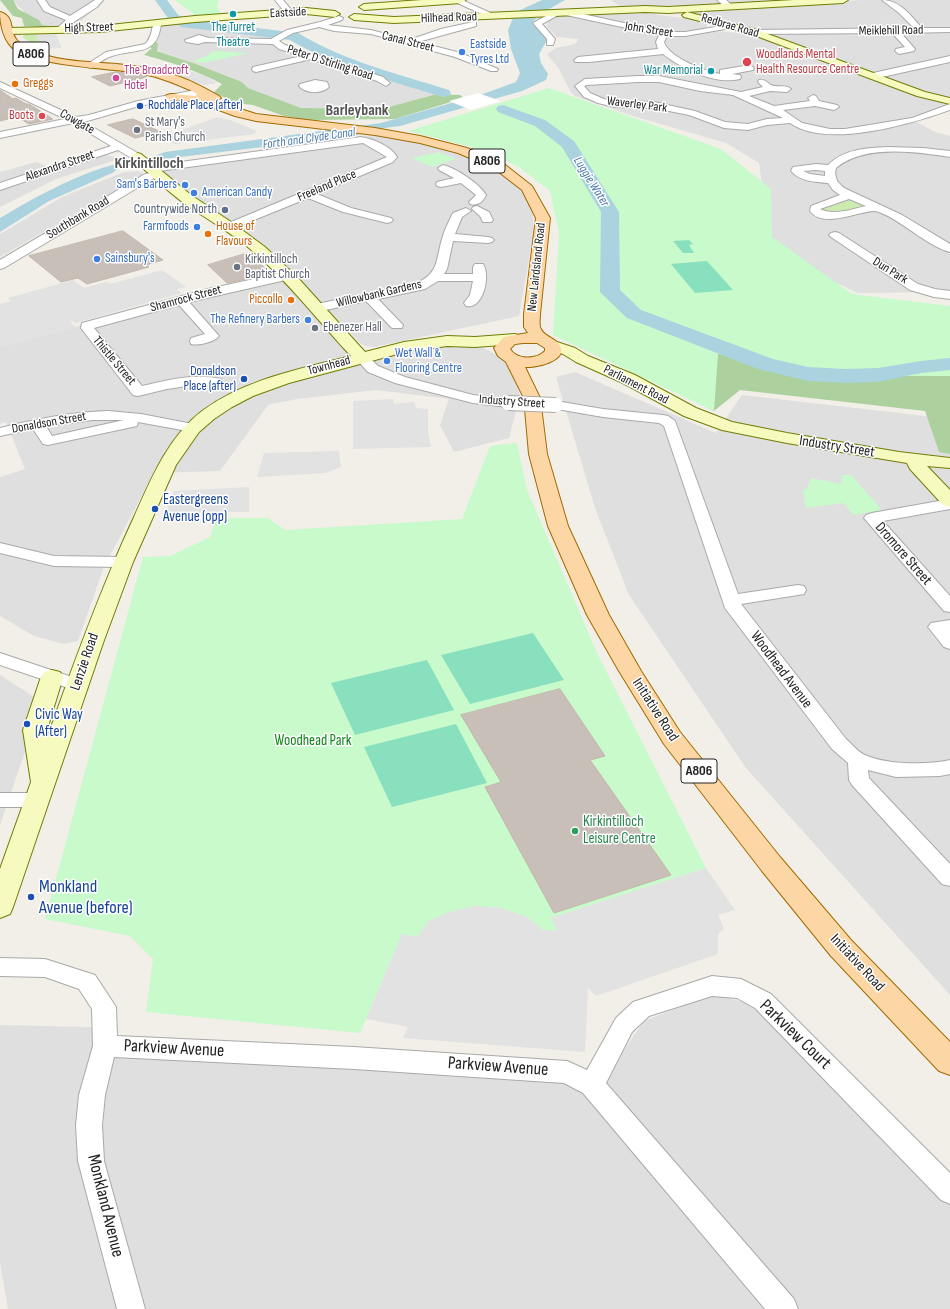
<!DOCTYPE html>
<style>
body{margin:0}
canvas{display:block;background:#f2efe9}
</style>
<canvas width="950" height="1309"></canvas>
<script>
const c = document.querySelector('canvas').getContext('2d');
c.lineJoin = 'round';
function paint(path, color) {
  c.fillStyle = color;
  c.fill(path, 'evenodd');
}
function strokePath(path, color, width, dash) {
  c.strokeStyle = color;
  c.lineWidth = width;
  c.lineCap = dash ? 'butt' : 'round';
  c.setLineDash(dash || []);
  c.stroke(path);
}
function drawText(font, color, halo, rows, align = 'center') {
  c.font = font + ' "Sofia Sans Condensed",sans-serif';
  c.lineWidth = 3;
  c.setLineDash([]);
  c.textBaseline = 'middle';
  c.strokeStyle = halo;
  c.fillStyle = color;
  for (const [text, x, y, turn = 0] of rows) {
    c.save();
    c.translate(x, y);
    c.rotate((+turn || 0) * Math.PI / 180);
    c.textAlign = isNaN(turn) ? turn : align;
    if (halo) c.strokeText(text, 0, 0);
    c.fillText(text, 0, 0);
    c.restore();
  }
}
paint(new Path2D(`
 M 12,0 L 105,0 L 74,27 L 40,27 Z
 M 611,0 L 814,0 L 624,9 Z
 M 863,0 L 950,0 L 950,99 L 934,96 L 763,34 L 675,10 Z
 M 652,11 L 657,15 L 685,18 L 690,17 L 707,21 L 707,28 L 713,31 L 752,34 L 935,99 L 947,105 L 911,119 L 935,132 L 950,136 L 950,292 L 858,293 L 807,269 L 769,238 L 759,163 L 726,143 L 633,116 L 575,96 L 570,91 L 559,69 L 547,54 L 556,48 L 575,44 L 579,39 L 557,37 L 547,27 L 548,21 L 559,15 Z
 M 166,24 L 276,35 L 272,39 L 388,79 L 437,94 L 381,109 L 301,108 L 248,88 L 242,82 L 196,64 L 156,50 L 154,42 L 160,28 Z
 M 378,134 L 454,149 L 493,167 L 518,184 L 532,209 L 534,231 L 519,316 L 374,347 L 365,346 L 360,343 L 273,253 L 231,222 L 186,193 L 153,167 Z
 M 104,154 L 119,159 L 56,179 L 0,207 L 0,172 L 36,162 L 54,169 Z
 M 138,171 L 144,174 L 0,257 L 0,234 L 62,197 L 124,172 Z
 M 282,277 L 353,354 L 394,351 L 437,345 L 475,344 L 510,361 L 520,396 L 509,438 L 454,452 L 440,425 L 449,399 L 376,390 L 297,399 L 268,405 L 220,471 L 154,473 L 104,567 L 78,641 L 64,644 L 34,636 L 0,616 L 0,477 L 25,469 L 6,422 L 0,424 L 0,347 L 177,300 Z
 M 575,372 L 716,433 L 742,395 L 934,417 L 950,440 L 950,995 L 746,768 L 629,595 L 595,508 L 556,377 Z
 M 0,675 L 42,702 L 0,825 Z
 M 714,994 L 764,1008 L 950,1190 L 950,1309 L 8,1309 L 0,1263 L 0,1025 L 90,1027 L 134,1053 L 568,1077 L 613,1066 L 644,1021 Z`), '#e0dfdf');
paint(new Path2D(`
 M 34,32 L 43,32 L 43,34 L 36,35 L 43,49 L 50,51 L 44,52 L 22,37 L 26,34 Z
 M 845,199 L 867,206 L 867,207 L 830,214 L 819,211 L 819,208 Z`), '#cdebb0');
paint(new Path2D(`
 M 0,0 L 13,0 L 18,9 L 39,20 L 42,25 L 58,27 L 55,28 L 24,26 L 22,18 L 13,16 Z
 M 154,42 L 158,43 L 157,51 L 196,64 L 242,82 L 248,88 L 301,108 L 381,109 L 437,94 L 460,95 L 464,98 L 395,119 L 309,120 L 284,116 L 253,105 L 235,103 L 214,92 L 222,84 C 197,71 171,62 144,55 L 152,48 L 150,47 Z
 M 607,324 L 950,355 L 950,454 L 939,452 L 925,411 L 740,390 L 714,411 L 639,369 Z`), '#add19e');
paint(new Path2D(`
 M 175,0 L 219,0 L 217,6 L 221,15 L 199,18 Z
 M 213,51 L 217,51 L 249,53 L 203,63 L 192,61 L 207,56 Z
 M 549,88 L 721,149 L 771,189 L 772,237 L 852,294 L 950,306 L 950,376 L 863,376 L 718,354 L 714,411 L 553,335 L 559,233 L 550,191 L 519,167 L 483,150 L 408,131 Z
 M 439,152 L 456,159 L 432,167 L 412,158 Z
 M 517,443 L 527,490 L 598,655 L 706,868 L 551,918 L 558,931 L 543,930 L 527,917 L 501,908 L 474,906 L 429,921 L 417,937 L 402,934 L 360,1033 L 146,1012 L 153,959 L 130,936 L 45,919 L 143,557 L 170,556 L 210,537 L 216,518 L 268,518 L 285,530 L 462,519 L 490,446 Z
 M 842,475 L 851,475 L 882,510 L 854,515 L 843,503 L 806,508 L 803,490 L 807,489 L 811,478 L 841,484 Z`), '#c8facc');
paint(new Path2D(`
 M 689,240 L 693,244 L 689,245 L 694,253 L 683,253 L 673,241 Z
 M 707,261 L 733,290 L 695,293 L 671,264 Z
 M 533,633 L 564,680 L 470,704 L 441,655 Z
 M 427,660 L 454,710 L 355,735 L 331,683 Z
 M 456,724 L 487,783 L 392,807 L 364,747 Z`), '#88e0be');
paint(new Path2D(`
 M 43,32 L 55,32 L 62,48 L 43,49 L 36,35 L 43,34 Z
 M 179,68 L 201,74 L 217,83 L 204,85 L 164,72 Z
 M 218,117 L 230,120 L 257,131 L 254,134 L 175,144 L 162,137 Z
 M 162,270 L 186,287 L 177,289 L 182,293 L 76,323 L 73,321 L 70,321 L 75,327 L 0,347 L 0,304 L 11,301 L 8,298 L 73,280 L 84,288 L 106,282 L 110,284 Z
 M 393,399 L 394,404 L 414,402 L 416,408 L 428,409 L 428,433 L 431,447 L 353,449 L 353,401 Z
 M 339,451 L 341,467 L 325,473 L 257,477 L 264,453 Z
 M 249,487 L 249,512 L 166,512 L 174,491 Z
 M 706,868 L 735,910 L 718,915 L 724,929 L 718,934 L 718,954 L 596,996 L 588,988 L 585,1052 L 403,1038 L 408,1027 L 366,1019 L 402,934 L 417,937 L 429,921 L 450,912 L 474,906 L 501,908 L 527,917 L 543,930 L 558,931 L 551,918 Z`), '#e2e2e2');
paint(new Path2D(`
 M 542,0 L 565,0 L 544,12 L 516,12 Z
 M 513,18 L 537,18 L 532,22 L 547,40 L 539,54 L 541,63 L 548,74 L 546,80 L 522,91 L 400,126 L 377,129 L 353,136 L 164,159 C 147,161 126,163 112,173 L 49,201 L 0,232 L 0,218 C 34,198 64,181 102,168 C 123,161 145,161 165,152 L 381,123 L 483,94 L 516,82 L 520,73 L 511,49 L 508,30 Z`), '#aad3df');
paint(new Path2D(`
 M 478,93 L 501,101 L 471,110 L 449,101 Z`), '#fff');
paint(new Path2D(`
 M 155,0 L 167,0 L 178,15 L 190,20 L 298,33 C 344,61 398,74 449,90 L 451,93 L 449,96 L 444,97 L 439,96 C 389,80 335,67 290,40 L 182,27 L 170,21 Z
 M 503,105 L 545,120 L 574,141 L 619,212 L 620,290 L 641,310 L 773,359 L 808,367 L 845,369 L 878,368 L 921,361 L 950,358 L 950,370 L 921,373 L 878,382 L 845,383 L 808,381 L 758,369 L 627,318 L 600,292 L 601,212 L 562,147 L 535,126 L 498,112 L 496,109 L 498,106 Z`), '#aad3df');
const building = new Path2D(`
 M 116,72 L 140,75 L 147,77 L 110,86 L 92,77 Z
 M 0,90 L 13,99 L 16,98 L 26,104 L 29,104 L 53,119 L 29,124 L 17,117 L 0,121 Z
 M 133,119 L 161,132 L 135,138 L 108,125 Z
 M 123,231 L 163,260 L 146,265 L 149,267 L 87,284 L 78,278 L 61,282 L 29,256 Z
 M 248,253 L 265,268 L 260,269 L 266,275 L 227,283 L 208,265 Z
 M 560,689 L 605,756 L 590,760 L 671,875 L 554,913 L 485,787 L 501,782 L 461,715 Z`);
paint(building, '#c7bfb8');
strokePath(building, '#c4b6ab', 1);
const street = new Path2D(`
 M 37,0 L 45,0 L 50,7 L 70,16 L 95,0 L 103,0 L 97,7 L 60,31 L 56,29 L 66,20 L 44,11 Z
 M 275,0 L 283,0 L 293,12 L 292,14 L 286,14 Z
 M 451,0 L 462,0 L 493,14 L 492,16 L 486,16 Z
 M 717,0 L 726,0 L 733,6 L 732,8 L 726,8 Z
 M 882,0 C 900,0 911,16 922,28 L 950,28 L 950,32 L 901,33 L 915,49 L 914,51 L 899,54 L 895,51 L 896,49 L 905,47 L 892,33 L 754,34 L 750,32 L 754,30 L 914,28 L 899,13 Z
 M 555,11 L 558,11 L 562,13 L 542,24 L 555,39 L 553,45 L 547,45 L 547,39 L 533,23 Z
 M 566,11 L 569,11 L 665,32 L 685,32 L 734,24 L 735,26 L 731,28 L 685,36 L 667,36 L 664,42 C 669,58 705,71 720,74 L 720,70 L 750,65 L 754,68 L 753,70 L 732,74 L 740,75 L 741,77 L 740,79 C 715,85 682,69 663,54 L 589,62 L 575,62 L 574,60 L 578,57 L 658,49 L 656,42 L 659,35 L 566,15 Z
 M 339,16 L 343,18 L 342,20 L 328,25 L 371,30 L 409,40 L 441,29 L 473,22 L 476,22 L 476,26 L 418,42 L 461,53 L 498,69 L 497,71 L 491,71 L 455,57 L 371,34 L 334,31 L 319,27 L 293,33 L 279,41 L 285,45 L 383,77 L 390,83 L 386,86 L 377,81 L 311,59 L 256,72 L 253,71 L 252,69 L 253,67 L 302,56 L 279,49 L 273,44 L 205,42 L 198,44 L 186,42 L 185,40 L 199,35 L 209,38 L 271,39 L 287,30 L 320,22 Z
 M 154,22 L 160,22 L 161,24 C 157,57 136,48 112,56 C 105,58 99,63 93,67 L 90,68 L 86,65 L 106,52 L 145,44 C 152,37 151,31 154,22 Z
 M 950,56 L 950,62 L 873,79 L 869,76 L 873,73 Z
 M 638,76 L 659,76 L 741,92 L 763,87 L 758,82 L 759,80 C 765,79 766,82 771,85 C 778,88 786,84 791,89 L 787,92 L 770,91 L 749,96 L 774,106 L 810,101 L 808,98 L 813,95 L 816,96 L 819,101 L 837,105 L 839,107 L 834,110 L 815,106 L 783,110 L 802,123 L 830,129 L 845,129 L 912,118 L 950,104 L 950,110 C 911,124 827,149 790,123 L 767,125 L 748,130 L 724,128 L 689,115 L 654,108 L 615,107 L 598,103 L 584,97 L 575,86 L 585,79 ZM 638,82 L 659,82 L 700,91 L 733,95 L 783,118 L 767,119 L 748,124 L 725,122 L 695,111 L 654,102 L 615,101 L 604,99 L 590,93 L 584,86 L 587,85 Z
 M 315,80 L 327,82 L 329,87 C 322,94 306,94 299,86 L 300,84 Z
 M 0,82 L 76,117 L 89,115 L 138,101 L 201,89 L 206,92 L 201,95 L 139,106 L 84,122 L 141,155 L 142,157 L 141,159 L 133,159 L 118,150 L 0,190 L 0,183 L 111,146 L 73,123 L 0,138 L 0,132 L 65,119 L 0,88 Z
 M 361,137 C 373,139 391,146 397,157 L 393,162 L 317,194 L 351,208 L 391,218 L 393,220 L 391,222 L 387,223 L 343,212 L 308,198 L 232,229 L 224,229 L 222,227 L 224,225 L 387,157 L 363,143 L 152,172 L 147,169 L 152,166 Z
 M 888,147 L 923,148 L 950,151 L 950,157 C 916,152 864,144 836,168 L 835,173 L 837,181 L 844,188 L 902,215 L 950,244 L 950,252 C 930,247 906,225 886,215 C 883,214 878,211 875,211 C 858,211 823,229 810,211 L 811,206 L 840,195 L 833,190 L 828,183 C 815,182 799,181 791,171 L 793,167 L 816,164 L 828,165 C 844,149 866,148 888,147 ZM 816,170 L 825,171 L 825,176 L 810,174 L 803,171 ZM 849,199 L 866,206 C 853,209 834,216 820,209 Z
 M 443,165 C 456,168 480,184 486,195 C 483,202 478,206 470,204 L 469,202 L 476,195 L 461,183 L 441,187 L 437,186 L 436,184 L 437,182 L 454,178 L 439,170 L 438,168 Z
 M 157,172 L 162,175 L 161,177 L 152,179 L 4,268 L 0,269 L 0,260 L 145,174 Z
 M 477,206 L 489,212 L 493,220 L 491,222 L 483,222 L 480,216 L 472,209 L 473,207 Z
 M 466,208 L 471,211 L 462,217 L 455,234 L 488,237 L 492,238 L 494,240 L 492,242 L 488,243 L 453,241 L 447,269 L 444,274 L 473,274 L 473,267 L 475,264 L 483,264 C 491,276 483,310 466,306 L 464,303 L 470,295 L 473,281 L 438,281 L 425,289 L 378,299 L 403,325 L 402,328 L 392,328 L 366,301 L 317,312 L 313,311 L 311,308 L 313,305 L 317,304 L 417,283 C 439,273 436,259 442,239 C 444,231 448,223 452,215 L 453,213 Z
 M 835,232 L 839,233 L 918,284 L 935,289 L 950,291 L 950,299 L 934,297 L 910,290 L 831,237 L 829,235 L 831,233 Z
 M 286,272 L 290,273 L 292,276 L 290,279 L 189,302 L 219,336 C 215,342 198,346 191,344 L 190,341 L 191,338 L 205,334 L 179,305 L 94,328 L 142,386 C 167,380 195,373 221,379 L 223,382 L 221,385 L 187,386 L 167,389 L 138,396 L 133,395 L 81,328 L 82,323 L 208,289 Z
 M 361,353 L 366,354 L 378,366 L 405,377 L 473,395 L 508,399 L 513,400 L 515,403 L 513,406 L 508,407 L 473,403 L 395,383 L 368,372 L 354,357 L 356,354 Z
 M 556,401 L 603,409 L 663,415 L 668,416 L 675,421 L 738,594 L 798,585 L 804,586 L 806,590 L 804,594 L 798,595 L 741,604 L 846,739 C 852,744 858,752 865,755 C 886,765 927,765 950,760 L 950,774 L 940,776 L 896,777 L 868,770 L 869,778 L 950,864 L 950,886 L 942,884 L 852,785 L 849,780 L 848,763 L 832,749 L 725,608 L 664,426 L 659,423 L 603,417 L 551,408 L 549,405 L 551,402 Z
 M 108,411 L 141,414 L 198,425 L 200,428 L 198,431 L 193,432 L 138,422 L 137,426 L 48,445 L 43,444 L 33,429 L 0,436 L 0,428 C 36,419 71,412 108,411 ZM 93,420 L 124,420 L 52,436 L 46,426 Z
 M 950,499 L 950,509 L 883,521 L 950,596 L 950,612 L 944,611 L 864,518 L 866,515 L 872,513 Z
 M 0,543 L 54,556 L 123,557 L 129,558 L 131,562 L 129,566 L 123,567 L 54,566 L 0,553 Z
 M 950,620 L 950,649 L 944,647 L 928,627 L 931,623 Z
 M 0,653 L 84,681 L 86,685 L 84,689 L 77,691 L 0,665 Z
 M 0,793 L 37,793 L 44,795 L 47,800 L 44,805 L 37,807 L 0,807 Z
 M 0,958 L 45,959 L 95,975 L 116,1007 L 117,1036 L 354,1047 L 567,1061 L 587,1070 L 616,1018 L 633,1002 L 712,976 L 741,979 L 771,994 L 950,1173 L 950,1204 L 941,1200 L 755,1008 L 737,998 L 712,996 L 649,1016 L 632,1032 L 606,1083 L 794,1299 L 798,1309 L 765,1309 L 583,1093 L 564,1083 L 354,1069 L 114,1057 L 105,1095 L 102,1125 L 104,1161 L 145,1309 L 117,1309 L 78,1161 L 76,1125 L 79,1095 L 93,1046 L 92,1009 L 79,989 L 45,977 L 0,976 Z`);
const secondary = new Path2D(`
 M 422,0 L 466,0 L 461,3 L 364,10 L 359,7 L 364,4 Z
 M 794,0 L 848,0 L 843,3 L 668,13 L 645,12 L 394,23 L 354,20 L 349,17 L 354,14 L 394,17 L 645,6 L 668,7 Z
 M 306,8 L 335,11 L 340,14 L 335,17 L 306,14 L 195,22 L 100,32 L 9,34 L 4,31 L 9,28 L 100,26 L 195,16 Z
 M 687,12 L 757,30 L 925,92 L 950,98 L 950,104 L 917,96 L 751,34 L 684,17 L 682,15 Z
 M 137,153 L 141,154 L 191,195 L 234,224 L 265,247 L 299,279 L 365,352 L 404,342 L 447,336 L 475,337 L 515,334 L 521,336 L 523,339 L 521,342 L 515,344 L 475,347 L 447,346 L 405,352 L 289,383 L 253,396 L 232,407 L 214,419 L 199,432 L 176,465 L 133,562 L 103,643 L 13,907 L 10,914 L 0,918 L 0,869 L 31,782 L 23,730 L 41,677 L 44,672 L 52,670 L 60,672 L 63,677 L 47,730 L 48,736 C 74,662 101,588 134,517 C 151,479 168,437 202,411 C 245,379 300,369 351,356 C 319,322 291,285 256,254 C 233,233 206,219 181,201 C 164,188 149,173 133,160 L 131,157 L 133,154 Z
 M 551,340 L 575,348 L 588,356 L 635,375 L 696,408 L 732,422 L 787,433 L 899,452 L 950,458 L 950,468 L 927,466 L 950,490 L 950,507 L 943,505 L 910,469 L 907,463 L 787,443 L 722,430 L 684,416 L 623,383 L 576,362 L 563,354 L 545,348 L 543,345 L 545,342 Z`);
const primary = new Path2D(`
 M 0,12 C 15,16 9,30 16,39 C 20,45 27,48 33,51 C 64,64 100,61 133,66 C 148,68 166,71 180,77 C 194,82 206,89 219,96 L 221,98 L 216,101 L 256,114 L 375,128 L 420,136 L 467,148 L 504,164 L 532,186 L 550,218 L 540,314 C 540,318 539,323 540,327 C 543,337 555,337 560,346 C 568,361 535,368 525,367 L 540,398 L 547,454 L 568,526 L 609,615 L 641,671 L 680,732 L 780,857 L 851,940 L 950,1042 L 950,1075 L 939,1071 L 831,956 L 762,871 L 664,744 L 619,671 L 587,615 L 548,526 L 529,454 L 524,398 L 506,362 L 498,356 L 494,348 L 504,337 L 528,333 L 524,327 L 524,314 L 536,218 L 522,190 L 495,169 L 458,153 L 420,143 L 375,135 L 256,121 L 235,116 L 197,102 L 167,99 L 165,97 L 167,95 L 171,94 L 197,96 L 196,93 C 175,83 155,75 132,72 C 102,68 71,67 41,60 C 32,57 23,56 15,50 C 4,42 0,25 0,12 ZM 523,343 L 537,343 L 545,348 L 545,351 C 536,360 517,360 510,349 L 515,344 Z`);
strokePath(street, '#a9a9a9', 2);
strokePath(secondary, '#707d05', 2);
strokePath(primary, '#a06b00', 2);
paint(street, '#fff');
paint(secondary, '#f7fabf');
paint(primary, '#fcd6a4');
const streetBridge = new Path2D(`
 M 508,403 L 556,405`);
strokePath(streetBridge, '#a9a9a9', 16, []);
strokePath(streetBridge, '#fff', 14);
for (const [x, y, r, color] of [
 [233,14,4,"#0f9aa8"],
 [462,52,4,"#3f7fe0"],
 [747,62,5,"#e0444e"],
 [711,71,4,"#0f9aa8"],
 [116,78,4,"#d1479c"],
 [15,84,4,"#e8710a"],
 [140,106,4,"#1a4fb4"],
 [42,116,4,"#e0444e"],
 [137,130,4,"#6b7280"],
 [185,185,4,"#3f7fe0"],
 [194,193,4,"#3f7fe0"],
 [225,210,4,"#5c6f8a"],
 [197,227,4,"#3f7fe0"],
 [208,234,4,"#e8710a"],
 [97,259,4,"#3f7fe0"],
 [237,267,4,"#6b7280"],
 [291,300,4,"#e8710a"],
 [308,320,4,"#3f7fe0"],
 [315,328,4,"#6b7280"],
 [387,361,4,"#3f7fe0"],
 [244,379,4,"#1a4fb4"],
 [155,509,4,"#1a4fb4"],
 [27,724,4,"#1a4fb4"],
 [575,831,4,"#2e9e5b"],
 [31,897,4,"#1a4fb4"]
]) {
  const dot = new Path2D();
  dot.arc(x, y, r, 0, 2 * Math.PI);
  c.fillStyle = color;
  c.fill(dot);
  strokePath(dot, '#fff', 1.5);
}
drawText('13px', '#222', '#fff', [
 ["Eastside",288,13,-3],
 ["Hilhead Road",449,18,-2],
 ["Redbrae Road",730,26,16],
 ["High Street",89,28,-2],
 ["John Street",649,30,9],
 ["Meiklehill Road",891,31,-1],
 ["Canal Street",408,42,14],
 ["Peter D Stirling Road",330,63,18],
 ["Waverley Park",637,105,7],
 ["Cowgate",77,122,29],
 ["Alexandra Street",60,166,-19],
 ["Freeland Place",327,186,-23],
 ["Southbank Road",78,218,-31],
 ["New Lairdsland Road",537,267,-84],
 ["Dun Park",890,271,32],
 ["Willowbank Gardens",379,294,-13],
 ["Shamrock Street",186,299,-15],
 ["Thistle Street",114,361,50],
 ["Townhead",329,366,-15],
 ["Parliament Road",636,385,27],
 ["Industry Street",512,402,4],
 ["Donaldson Street",49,423,-10]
]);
drawText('13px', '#0d838f', '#fff', [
 ["The Turret",233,28],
 ["Theatre",233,43],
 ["War Memorial",703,71,"right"]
]);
drawText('13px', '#366cbe', '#fff', [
 ["Eastside",470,45],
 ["Tyres Ltd",470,60],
 ["Sam's Barbers",177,185,"right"],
 ["American Candy",202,193],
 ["Farmfoods",189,227,"right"],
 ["Sainsbury's",105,259],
 ["The Refinery Barbers",300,320,"right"],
 ["Wet Wall &",395,354],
 ["Flooring Centre",395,369]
], 'left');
drawText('13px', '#be3a42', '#fff', [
 ["Woodlands Mental",756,55],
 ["Health Resource Centre",756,70],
 ["Boots",34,116,"right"]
], 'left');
drawText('13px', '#b23c85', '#fff', [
 ["The Broadcroft",124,71],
 ["Hotel",124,86]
], 'left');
drawText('13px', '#c56008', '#fff', [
 ["Greggs",23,84],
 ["House of",216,227],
 ["Flavours",216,242],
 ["Piccollo",283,300,"right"]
], 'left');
drawText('13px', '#164399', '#fff', [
 ["Rochdale Place (after)",148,106],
 ["Donaldson",236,372,"right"],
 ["Place (after)",236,387,"right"]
], 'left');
drawText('13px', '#5b616d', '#fff', [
 ["St Mary's",145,123],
 ["Parish Church",145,138],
 ["Kirkintilloch",245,260],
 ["Baptist Church",245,275],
 ["Ebenezer Hall",323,328]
], 'left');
drawText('italic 13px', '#4a7aab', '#fff', [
 ["Forth and Clyde Canal",309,139,-8],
 ["Luggie Water",591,182,58]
]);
drawText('13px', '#4e5e75', '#fff', [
 ["Countrywide North",217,210]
], 'right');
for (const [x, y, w] of [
 [31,54,36],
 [487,161,36],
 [699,771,36]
]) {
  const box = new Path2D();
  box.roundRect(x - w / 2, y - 12, w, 24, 3);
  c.fillStyle = '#fff';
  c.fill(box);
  strokePath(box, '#222', 1);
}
drawText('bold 14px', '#222', null, [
 ["A806",31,54],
 ["A806",487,161],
 ["A806",699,771]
]);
drawText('15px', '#222', '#fff', [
 ["Industry Street",837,447,9],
 ["Dromore Street",903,554,49],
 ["Lenzie Road",85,662,-71],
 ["Woodhead Avenue",781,670,53],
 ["Initiative Road",655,710,57],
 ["Initiative Road",857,963,47]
]);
drawText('15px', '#164399', '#fff', [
 ["Eastergreens",163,500],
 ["Avenue (opp)",163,517],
 ["Civic Way",35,715],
 ["(After)",35,732]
], 'left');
drawText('15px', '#0c8416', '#fff', [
 ["Woodhead Park",313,741]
]);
drawText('15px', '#27864d', '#fff', [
 ["Kirkintilloch",583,822],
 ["Leisure Centre",583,839]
], 'left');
drawText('bold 16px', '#555', '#fff', [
 ["Barleybank",357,111],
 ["Kirkintilloch",149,164]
]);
drawText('18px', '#164399', '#fff', [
 ["Monkland",39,887],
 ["Avenue (before)",39,908]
], 'left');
drawText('18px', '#222', '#fff', [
 ["Parkview Court",795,1035,44],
 ["Parkview Avenue",174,1049,3],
 ["Parkview Avenue",498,1067,4],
 ["Monkland Avenue",105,1206,76]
]);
</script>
